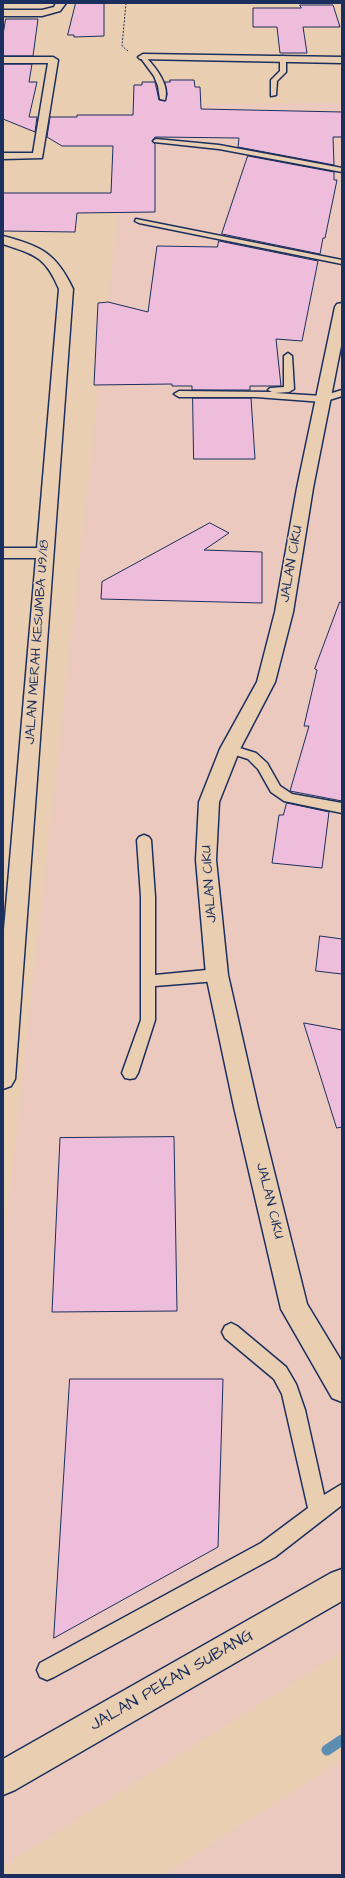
<!DOCTYPE html>
<style>
body{margin:0}
#map{position:relative;width:345px;height:1878px;overflow:hidden;background:#eaceb1;font-family:"Architects Daughter",sans-serif}
canvas{display:block}
.frame{position:absolute;inset:0;border:4px solid #1b2f5e;pointer-events:none}
</style>
<div id="map">
<canvas width="345" height="1878"></canvas>
<div class="frame"></div>
</div>
<script>
const c = document.querySelector('canvas').getContext('2d');
c.lineJoin = 'round';
function paint(path, color) {
  c.fillStyle = color;
  c.fill(path, 'evenodd');
}
function strokePath(path, color, width, dash) {
  c.strokeStyle = color;
  c.lineWidth = width;
  c.lineCap = dash ? 'butt' : 'round';
  c.setLineDash(dash || []);
  c.stroke(path);
}
function drawText(font, color, halo, rows, align = 'center') {
  c.font = font + ' "Architects Daughter",sans-serif';
  c.lineWidth = 4;
  c.setLineDash([]);
  c.textBaseline = 'middle';
  c.strokeStyle = halo;
  c.fillStyle = color;
  for (const [text, x, y, turn = 0] of rows) {
    c.save();
    c.translate(x, y);
    c.rotate((+turn || 0) * Math.PI / 180);
    c.textAlign = isNaN(turn) ? turn : align;
    if (halo) c.strokeText(text, 0, 0);
    c.fillText(text, 0, 0);
    c.restore();
  }
}
paint(new Path2D(`
 M 342,103 L 342,1652 L 3,1866 L 3,1253 L 130,105 Z
 M 342,1760 L 342,1875 L 164,1875 Z`), '#ebc9be');
strokePath(new Path2D(`
 M 327,1750 L 342,1740`), '#5b8eb0', 11);
const building = new Path2D(`
 M 76,3 L 104,3 L 104,36 L 74,37 L 74,35 L 68,35 Z
 M 300,5 L 333,5 L 340,27 L 303,27 L 307,53 L 280,53 L 277,27 L 253,27 L 253,8 L 301,8 Z
 M 6,19 L 38,19 L 33,56 L 3,56 L 3,35 Z
 M 3,64 L 32,64 L 29,82 L 37,82 L 29,117 L 37,117 L 35,132 L 3,119 Z
 M 170,80 L 194,80 L 195,87 L 200,87 L 201,109 L 342,112 L 342,137 L 333,137 L 334,165 L 238,147 L 239,138 L 155,137 L 152,141 L 155,144 L 155,212 L 77,213 L 75,232 L 3,231 L 3,193 L 111,193 L 113,146 L 62,146 L 47,137 L 50,117 L 77,117 L 77,115 L 133,115 L 134,85 L 142,85 L 142,82 L 155,82 L 159,100 L 165,101 L 167,94 L 165,82 L 170,82 Z
 M 248,156 L 334,172 L 334,180 L 337,180 L 325,238 L 323,238 L 320,254 L 222,234 Z
 M 219,241 L 318,261 L 302,341 L 276,339 L 281,386 L 250,386 L 250,390 L 192,390 L 192,386 L 172,386 L 172,384 L 94,385 L 98,303 L 108,302 L 148,312 L 157,246 L 217,247 Z
 M 193,398 L 251,398 L 255,459 L 194,459 Z
 M 210,523 L 229,533 L 204,550 L 262,552 L 262,603 L 101,599 L 102,582 Z
 M 340,602 L 342,603 L 342,801 L 290,791 L 309,726 L 304,726 L 317,670 L 315,669 Z
 M 287,803 L 329,812 L 322,868 L 272,863 L 279,815 L 283,815 Z
 M 320,936 L 342,939 L 342,974 L 316,971 Z
 M 304,1023 L 342,1030 L 342,1127 L 337,1128 Z
 M 174,1137 L 177,1311 L 52,1312 L 60,1138 Z
 M 70,1379 L 223,1379 L 218,1547 L 54,1638 Z`);
paint(building, '#eebddc');
strokePath(building, '#1b2f5e', 1);
const service = new Path2D(`
 M 141,56 L 145,56 C 155,67 170,84 165,100 L 160,99 L 158,86 L 154,76 L 140,57 Z
 M 283,56 L 286,58 L 286,72 L 277,81 L 276,95 L 271,96 L 271,80 L 280,71 L 280,58 Z
 M 156,139 L 219,145 L 342,168 L 342,172 L 219,149 L 154,142 L 153,141 Z
 M 136,219 L 342,260 L 342,264 L 139,223 L 135,221 Z
 M 288,353 L 292,356 L 294,389 L 289,392 L 275,393 L 322,396 L 342,390 L 342,396 L 323,402 L 256,397 L 179,397 L 174,394 L 179,391 L 272,392 L 268,390 L 270,388 L 284,387 L 284,356 Z
 M 230,745 L 256,753 L 267,763 L 280,786 L 292,794 L 342,803 L 342,813 L 284,801 L 271,792 L 258,769 L 248,759 L 226,752 L 224,749 L 226,746 Z
 M 144,835 L 149,837 L 151,840 L 155,897 L 155,975 L 217,969 L 222,971 L 224,975 L 222,979 L 217,981 L 155,986 L 155,1020 L 138,1073 L 135,1078 L 130,1079 L 125,1078 L 122,1073 L 141,1020 L 141,897 L 137,840 L 139,837 Z
 M 231,1323 L 237,1326 L 286,1367 L 296,1384 L 305,1410 L 324,1495 L 342,1484 L 342,1505 L 275,1557 L 54,1677 L 47,1680 L 40,1677 L 37,1670 L 40,1663 L 261,1543 L 308,1508 L 282,1394 L 274,1379 L 225,1338 L 222,1332 L 225,1326 Z`);
const minor = new Path2D(`
 M 56,3 L 66,3 L 60,11 L 42,16 L 3,16 L 3,10 L 42,10 L 54,7 Z
 M 143,54 L 342,57 L 342,63 L 140,59 L 138,57 Z
 M 3,57 L 53,57 L 58,60 L 42,158 L 3,159 L 3,153 L 33,153 L 48,63 L 3,63 Z
 M 3,236 C 41,246 56,253 73,289 L 15,1079 L 11,1086 L 3,1089 L 3,941 L 36,558 L 3,558 L 3,548 L 37,548 L 59,289 C 45,256 35,255 3,244 Z
 M 342,303 L 342,341 L 313,488 L 293,612 L 275,682 L 240,749 L 219,802 L 216,860 L 228,975 L 258,1107 L 307,1304 L 342,1362 L 342,1402 L 332,1398 L 281,1309 L 234,1107 L 206,975 L 196,860 L 199,802 L 220,749 L 257,682 L 275,612 L 297,488 L 335,307 L 337,304 Z
 M 342,1569 L 342,1601 L 15,1790 L 3,1795 L 3,1759 L 331,1573 Z`);
strokePath(service, '#1b2f5e', 3);
strokePath(minor, '#1b2f5e', 3);
strokePath(new Path2D(`
 M 126,3 L 122,46 L 128,51`), '#1b2f5e', 1, [2, 1.5]);
paint(service, '#eaceb1');
paint(minor, '#eaceb1');
drawText('14px', '#1b2f5e', '#eaceb1', [
 ["JALAN CIKU",292,564,-80],
 ["JALAN MERAH KESUMBA U9/18",38,642,-86],
 ["JALAN CIKU",210,884,-94],
 ["JALAN CIKU",269,1201,76]
]);
drawText('17px', '#1b2f5e', '#eaceb1', [
 ["JALAN PEKAN SUBANG",172,1681,-30]
]);
</script>
